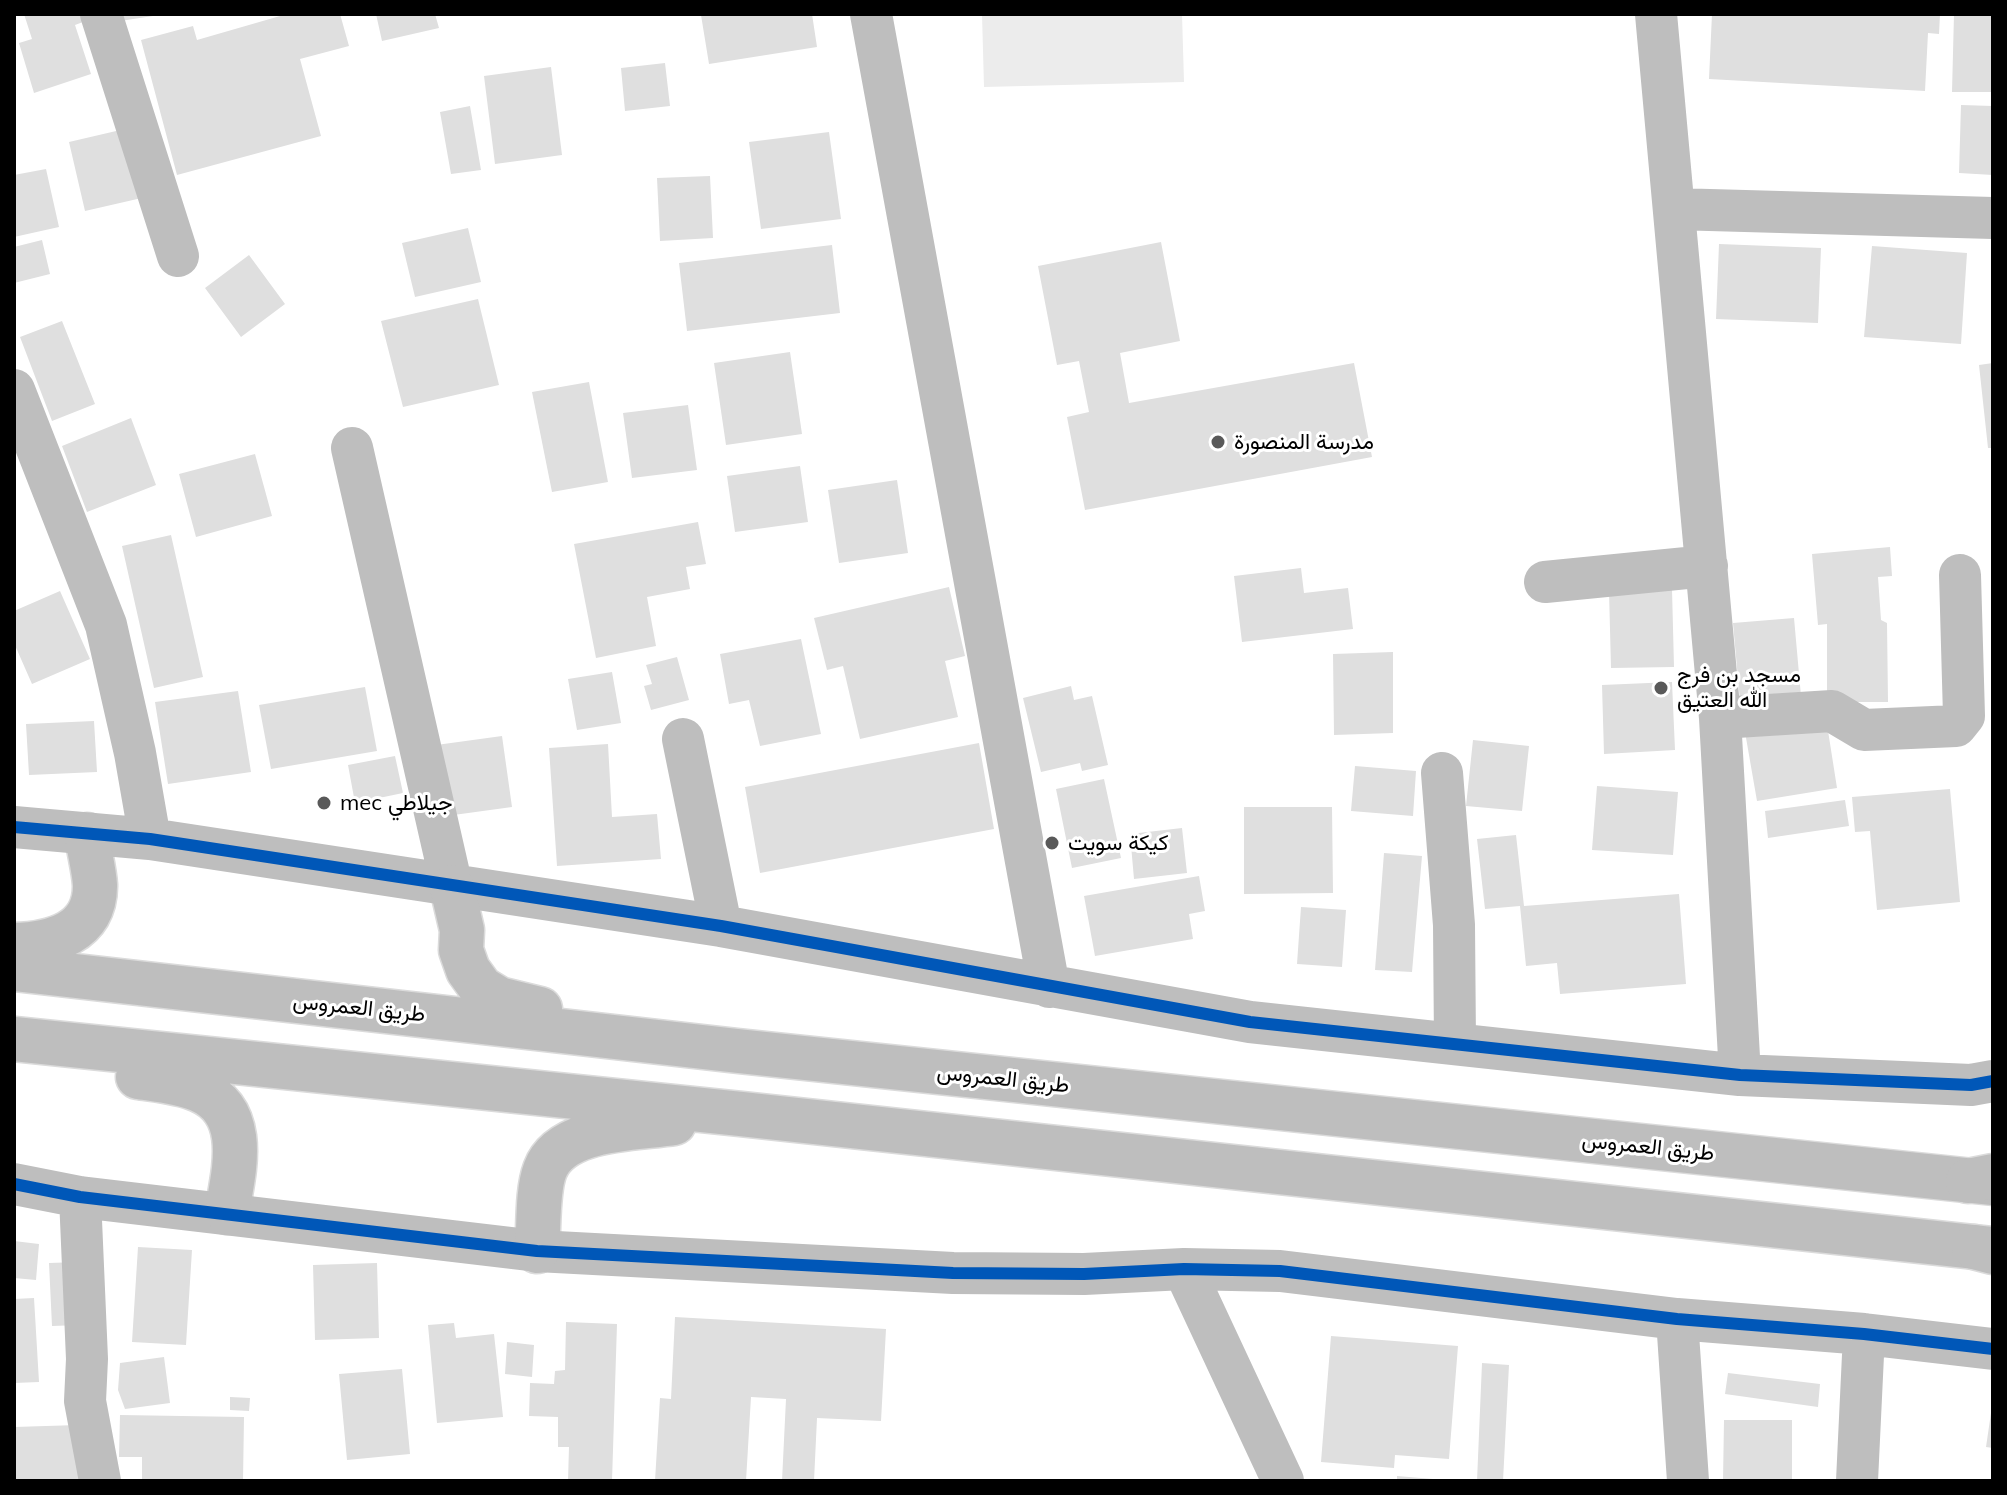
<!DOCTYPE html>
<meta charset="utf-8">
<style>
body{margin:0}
#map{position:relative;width:2007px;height:1495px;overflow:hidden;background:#fff;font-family:Mulish,sans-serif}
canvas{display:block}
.frame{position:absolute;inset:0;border:16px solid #000;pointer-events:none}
</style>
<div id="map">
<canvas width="2007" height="1495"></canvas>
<div class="frame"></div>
</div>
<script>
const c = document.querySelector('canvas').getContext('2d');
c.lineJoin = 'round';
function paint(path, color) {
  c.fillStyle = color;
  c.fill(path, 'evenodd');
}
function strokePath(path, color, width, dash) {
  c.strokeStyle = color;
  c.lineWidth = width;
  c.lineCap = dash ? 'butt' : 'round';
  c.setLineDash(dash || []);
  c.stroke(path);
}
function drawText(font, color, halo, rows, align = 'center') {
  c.font = font + ' Mulish,Vazirmatn,sans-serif';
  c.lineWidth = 6;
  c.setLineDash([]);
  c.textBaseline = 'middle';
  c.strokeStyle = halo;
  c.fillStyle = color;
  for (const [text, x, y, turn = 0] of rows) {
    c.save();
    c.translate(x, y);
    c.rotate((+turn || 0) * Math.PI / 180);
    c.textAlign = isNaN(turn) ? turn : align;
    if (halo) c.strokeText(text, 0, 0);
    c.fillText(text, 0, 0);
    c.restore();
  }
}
paint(new Path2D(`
 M 982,14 L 1182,14 L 1184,82 L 984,87 Z`), '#ececec');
paint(new Path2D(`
 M 24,14 L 81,14 L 83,22 L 75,25 L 91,74 L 34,93 L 19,43 L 32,39 Z
 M 106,14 L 153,14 L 153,16 L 107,23 Z
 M 287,14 L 340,14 L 349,46 L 300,59 L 321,136 L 177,175 L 141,40 L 193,26 L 197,40 Z
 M 376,14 L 435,14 L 439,28 L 382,41 Z
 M 812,14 L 817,47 L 709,64 L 701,15 Z
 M 1712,14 L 1940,14 L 1939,34 L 1928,33 L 1925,91 L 1709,79 Z
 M 1954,14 L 1993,14 L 1993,92 L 1952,92 Z
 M 665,63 L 670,106 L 625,111 L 621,68 Z
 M 551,67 L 562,155 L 495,164 L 484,76 Z
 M 1961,105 L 1993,106 L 1993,175 L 1959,173 Z
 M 470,106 L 481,170 L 451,174 L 440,112 Z
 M 129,128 L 146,197 L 85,211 L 69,142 Z
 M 829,132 L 841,219 L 761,229 L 749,142 Z
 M 46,169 L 59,227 L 14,237 L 14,175 Z
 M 710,176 L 713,238 L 660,241 L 657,178 Z
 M 468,228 L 481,282 L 415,297 L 402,243 Z
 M 42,240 L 50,274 L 14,283 L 14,247 Z
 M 1161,242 L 1180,341 L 1120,353 L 1129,403 L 1354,363 L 1372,457 L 1085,510 L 1067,417 L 1089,412 L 1079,361 L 1057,365 L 1038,266 Z
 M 1719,244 L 1821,248 L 1818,323 L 1716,319 Z
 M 832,245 L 840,313 L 687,331 L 679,263 Z
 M 1872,246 L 1967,253 L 1961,344 L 1864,337 Z
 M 249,255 L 285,304 L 241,337 L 205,288 Z
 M 478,299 L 499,385 L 403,407 L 381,321 Z
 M 62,321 L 95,404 L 52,421 L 20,337 Z
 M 790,352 L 802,434 L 726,445 L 714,363 Z
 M 1993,363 L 1993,448 L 1988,448 L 1979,365 Z
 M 589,382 L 608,482 L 552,492 L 532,392 Z
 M 688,405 L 697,470 L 632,478 L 623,413 Z
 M 131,418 L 156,485 L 87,512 L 62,446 Z
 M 255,454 L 272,516 L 196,537 L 179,474 Z
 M 800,466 L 808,522 L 735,532 L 727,476 Z
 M 897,480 L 908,553 L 839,563 L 828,490 Z
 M 698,522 L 706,564 L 686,567 L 690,589 L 647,597 L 656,646 L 596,658 L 574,544 Z
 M 171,535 L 203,677 L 154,688 L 122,546 Z
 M 1890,547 L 1892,576 L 1878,577 L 1881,620 L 1887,623 L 1888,702 L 1827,702 L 1827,624 L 1818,625 L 1812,554 Z
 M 1301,568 L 1304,593 L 1348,588 L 1353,629 L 1242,642 L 1234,576 Z
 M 949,587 L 965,656 L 945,661 L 958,717 L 860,739 L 843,666 L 827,670 L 814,618 Z
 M 1672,589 L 1674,667 L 1611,668 L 1609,591 Z
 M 60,591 L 90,659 L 32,684 L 14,643 L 14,611 Z
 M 1794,618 L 1801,696 L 1740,701 L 1733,623 Z
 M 801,639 L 821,734 L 760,746 L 749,700 L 729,704 L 720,654 Z
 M 1393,652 L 1393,733 L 1334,735 L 1333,654 Z
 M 677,657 L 689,700 L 651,710 L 644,686 L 652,684 L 646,665 Z
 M 612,672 L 621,723 L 577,730 L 568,679 Z
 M 1672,682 L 1675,750 L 1604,754 L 1602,685 Z
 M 1071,686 L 1074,700 L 1092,696 L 1108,765 L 1082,771 L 1080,763 L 1041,772 L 1023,698 Z
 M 365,687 L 377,751 L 271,769 L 259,705 Z
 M 238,691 L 251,772 L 168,784 L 155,702 Z
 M 1826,718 L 1837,788 L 1757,801 L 1745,732 Z
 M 94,721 L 97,772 L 29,775 L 26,724 Z
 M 502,736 L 512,807 L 439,817 L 429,746 Z
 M 1473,740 L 1529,746 L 1522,811 L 1466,806 Z
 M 979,743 L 994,829 L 760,873 L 745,787 Z
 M 608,744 L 612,817 L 657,814 L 661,859 L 557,866 L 549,748 Z
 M 395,756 L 403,793 L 355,803 L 348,765 Z
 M 1355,766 L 1416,771 L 1413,816 L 1351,811 Z
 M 1104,779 L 1121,858 L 1072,868 L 1056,789 Z
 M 1597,786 L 1678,792 L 1673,855 L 1592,850 Z
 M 1950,789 L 1960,902 L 1877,910 L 1870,831 L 1855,832 L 1852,797 Z
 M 1845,800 L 1849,826 L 1768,838 L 1765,811 Z
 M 1244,807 L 1332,807 L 1333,893 L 1244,894 Z
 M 1182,828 L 1187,873 L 1134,879 L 1130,834 Z
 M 1516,835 L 1524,906 L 1679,894 L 1686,984 L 1560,994 L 1557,963 L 1526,966 L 1520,906 L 1485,909 L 1477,839 Z
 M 1384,853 L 1422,856 L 1412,972 L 1375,970 Z
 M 1199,876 L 1205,911 L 1189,914 L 1193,939 L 1095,956 L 1084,896 Z
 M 1301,907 L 1346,910 L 1342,967 L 1297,964 Z
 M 14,1241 L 39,1244 L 36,1280 L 14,1278 Z
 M 138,1247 L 192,1250 L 186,1345 L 132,1342 Z
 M 78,1262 L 80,1325 L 52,1326 L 49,1263 Z
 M 377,1263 L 379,1338 L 315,1340 L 313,1265 Z
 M 34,1298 L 39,1382 L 14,1383 L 14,1299 Z
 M 675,1317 L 886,1329 L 881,1421 L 817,1418 L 814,1481 L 782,1481 L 786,1399 L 751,1397 L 746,1481 L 655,1481 L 660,1398 L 671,1399 Z
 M 566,1322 L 617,1324 L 612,1481 L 568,1481 L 569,1447 L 558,1447 L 558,1417 L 529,1416 L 530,1383 L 554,1384 L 555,1371 L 565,1370 Z
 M 454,1323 L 456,1338 L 494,1334 L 503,1417 L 437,1423 L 428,1325 Z
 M 1331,1336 L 1458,1346 L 1449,1459 L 1395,1455 L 1394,1468 L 1321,1462 Z
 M 507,1342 L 534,1345 L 532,1377 L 505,1374 Z
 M 164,1357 L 170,1403 L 125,1409 L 118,1390 L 120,1363 Z
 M 1482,1363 L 1509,1365 L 1503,1481 L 1477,1481 Z
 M 402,1369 L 410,1454 L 347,1460 L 339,1374 Z
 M 1728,1373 L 1820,1384 L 1818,1407 L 1725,1394 Z
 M 230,1397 L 250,1398 L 249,1411 L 230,1410 Z
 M 1991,1413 L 1993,1413 L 1993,1448 L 1986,1447 Z
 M 120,1415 L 244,1417 L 243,1481 L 142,1481 L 142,1457 L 119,1457 Z
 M 1724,1420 L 1792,1420 L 1792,1481 L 1723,1481 Z
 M 78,1425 L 79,1481 L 14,1481 L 14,1427 Z
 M 1397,1476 L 1433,1479 L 1433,1481 L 1397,1481 Z`), '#dfdfdf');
const major = new Path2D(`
 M 452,887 L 462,930 L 461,950 L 468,970 L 481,988 L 499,999 L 540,1009
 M 14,945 C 52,944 96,933 95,885 C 94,869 89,851 87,835
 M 14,969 L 738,1051 L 1993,1183
 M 14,1039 L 741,1114 L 1993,1249
 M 138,1077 C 158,1080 181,1082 199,1090 C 250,1112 234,1170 227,1212
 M 537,1251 C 539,1227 537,1191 545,1170 C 561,1127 635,1129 674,1123`);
const highway = new Path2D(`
 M 1968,1181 L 1993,1176
 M 1974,1247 L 1993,1252`);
strokePath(major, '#dbdbdb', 47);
strokePath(highway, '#dbdbdb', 47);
strokePath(new Path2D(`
 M 101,14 L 178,256
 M 871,14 L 1049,987
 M 1656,14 L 1720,718 L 1740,1075
 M 1674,209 L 1993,218
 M 14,390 L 106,625 L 135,753 L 150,839
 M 352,448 L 452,887
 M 1545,582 L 1707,566
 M 1720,718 L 1832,711 L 1864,730 L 1956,726 L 1964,716 L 1960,575
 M 683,739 L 721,926
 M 1442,773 L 1454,925 L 1455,1044
 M 14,827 L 150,839 L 721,926 L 1250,1022 L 1740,1075 L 1971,1085 L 1993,1081
 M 14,1184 L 80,1197 L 537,1251 L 953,1273 L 1084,1274 L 1184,1269 L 1280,1271 L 1677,1319 L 1864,1334 L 1993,1349
 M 80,1197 L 87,1359 L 85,1401 L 100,1481
 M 1184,1269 L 1283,1481
 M 1677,1319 L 1688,1481
 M 1857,1481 L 1864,1334`), '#bebebe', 42);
strokePath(major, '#bebebe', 44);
strokePath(highway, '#bebebe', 44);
strokePath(new Path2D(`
 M 14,827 L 150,839 L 721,926 L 1250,1022 L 1740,1075 L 1971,1085 L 1993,1081
 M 14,1184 L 80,1197 L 537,1251 L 953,1273 L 1084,1274 L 1184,1269 L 1280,1271 L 1677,1319 L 1864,1334 L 1993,1349`), '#0057b8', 12);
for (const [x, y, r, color] of [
 [1218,442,8,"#595959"],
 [1661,688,8,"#595959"],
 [324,803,8,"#595959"],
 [1052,843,8,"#595959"]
]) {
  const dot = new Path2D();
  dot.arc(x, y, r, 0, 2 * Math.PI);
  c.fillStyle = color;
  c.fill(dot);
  strokePath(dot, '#fff', 3);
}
drawText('22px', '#000', '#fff', [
 ["مدرسة المنصورة",1234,442],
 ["مسجد بن فرج",1677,675],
 ["الله العتيق",1677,700],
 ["mec جيلاطي",340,803],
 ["كيكة سويت",1068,843]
], 'left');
drawText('22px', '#000', '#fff', [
 ["طريق العمروس",359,1008,6],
 ["طريق العمروس",1003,1079,6],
 ["طريق العمروس",1648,1147,6]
]);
</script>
